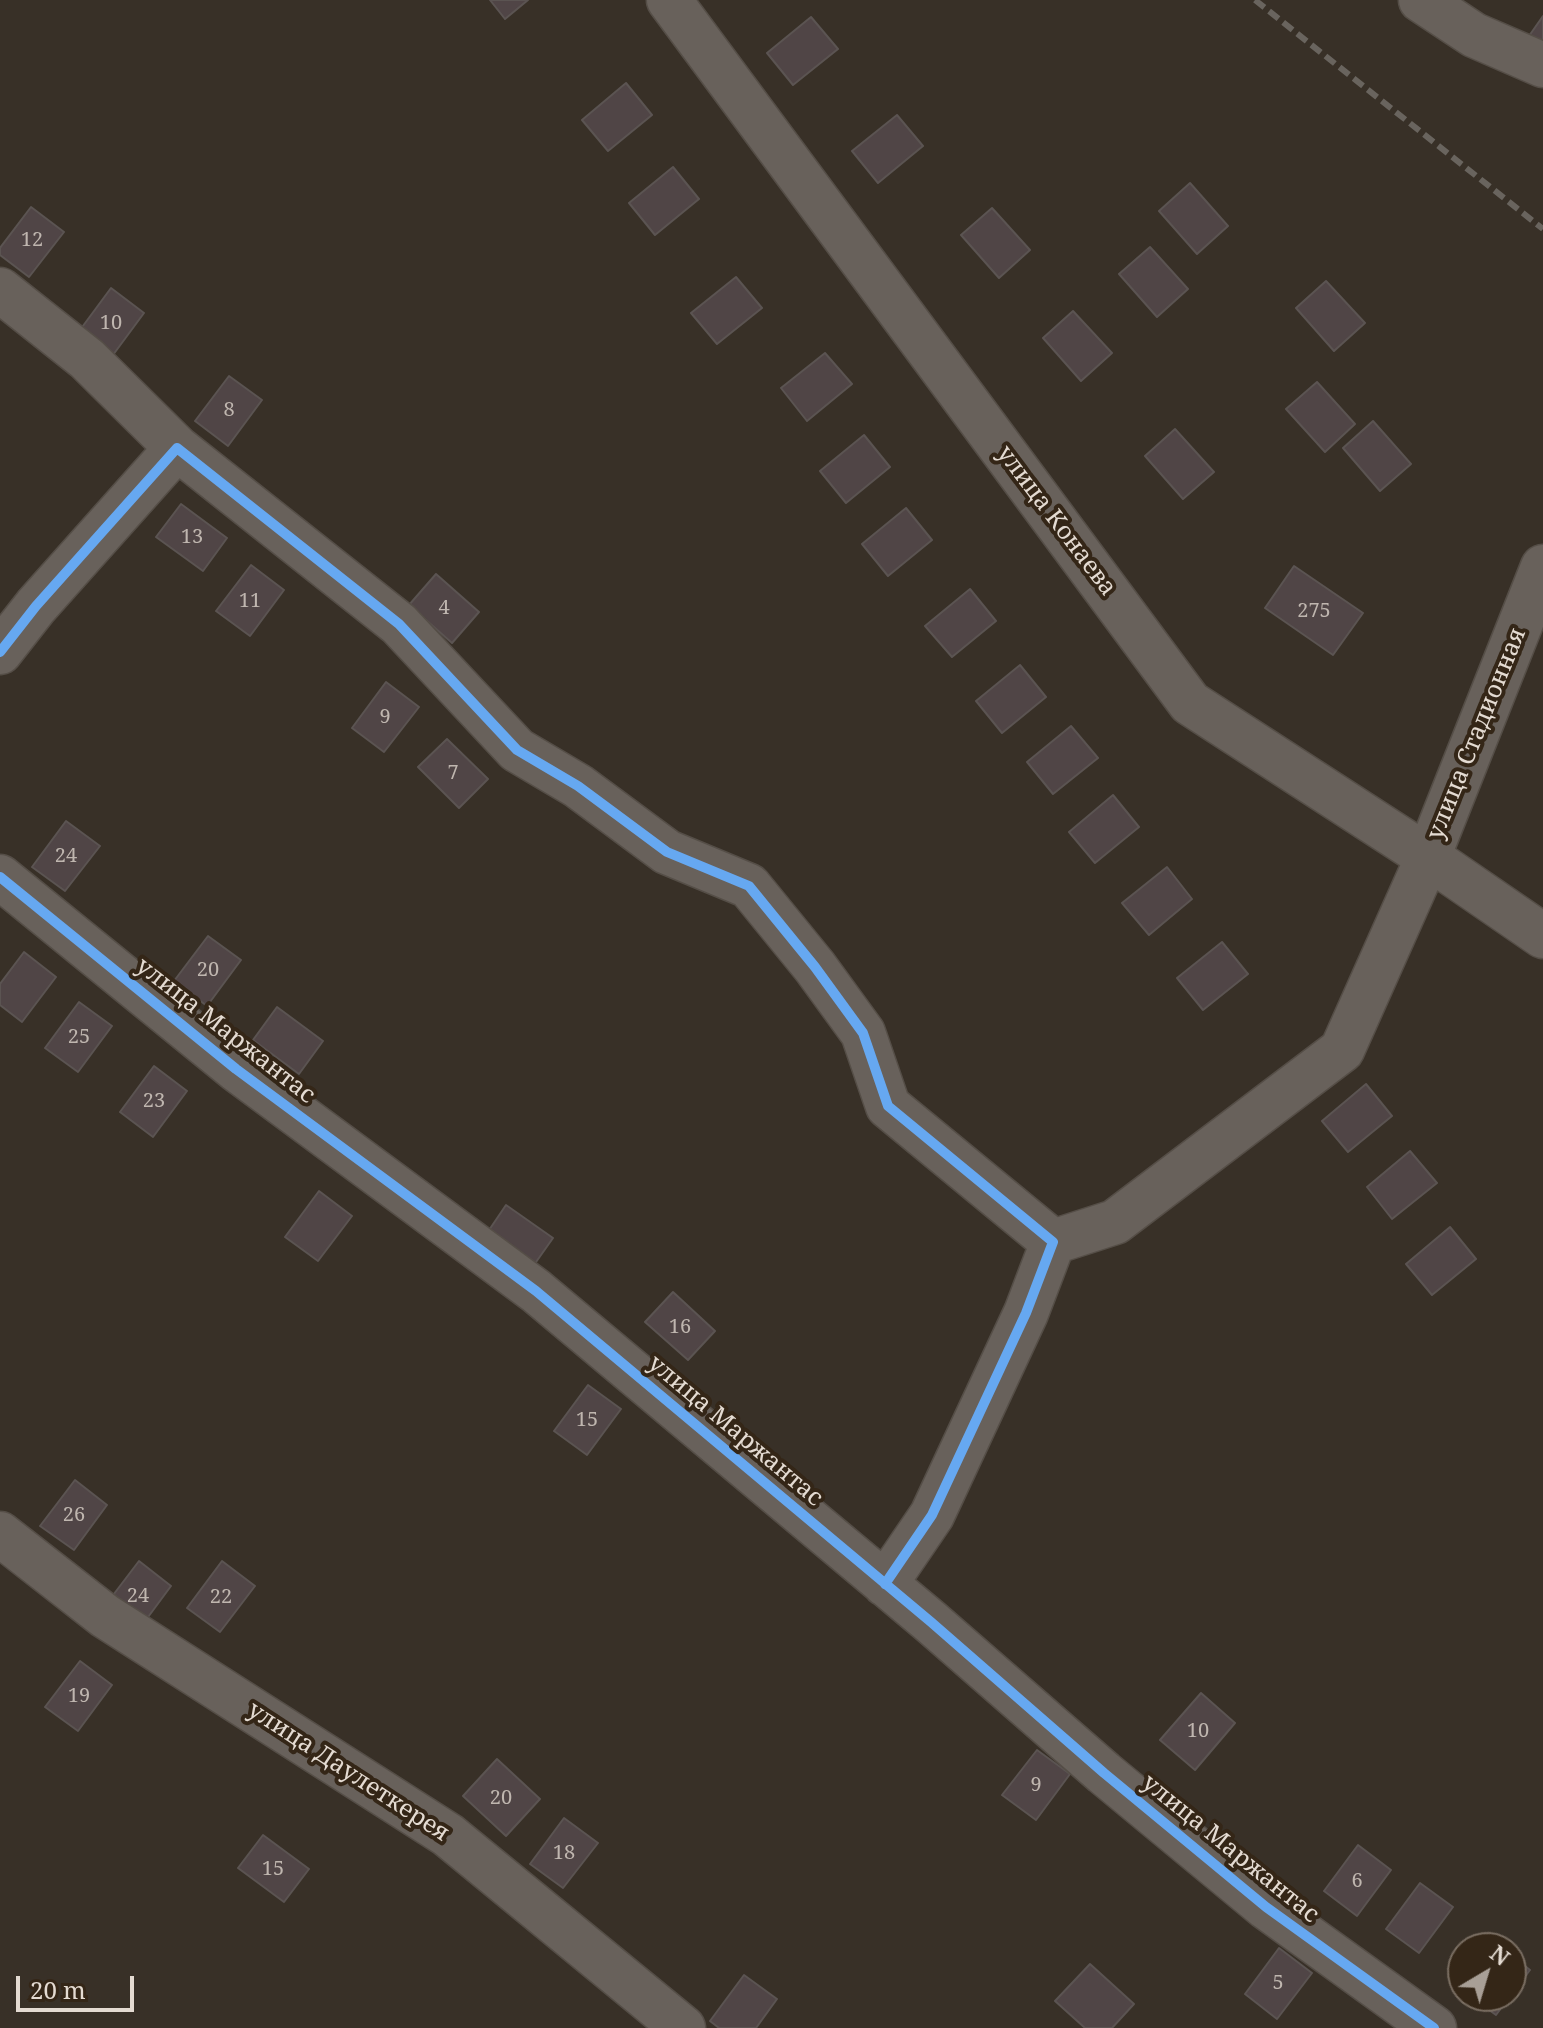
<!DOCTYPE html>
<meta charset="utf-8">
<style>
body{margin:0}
#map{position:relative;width:1543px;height:2028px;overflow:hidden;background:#383027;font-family:"Noto Serif",serif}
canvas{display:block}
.north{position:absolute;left:1447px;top:1932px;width:80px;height:80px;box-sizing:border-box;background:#342617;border:2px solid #7a6e62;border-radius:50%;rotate:38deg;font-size:22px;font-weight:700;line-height:32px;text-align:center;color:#e4dbd2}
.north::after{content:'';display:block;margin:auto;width:28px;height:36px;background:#a89f96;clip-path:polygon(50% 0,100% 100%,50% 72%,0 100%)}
.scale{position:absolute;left:16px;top:1976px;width:118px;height:36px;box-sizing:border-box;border:4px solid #e4dbd2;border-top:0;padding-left:10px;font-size:24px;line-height:28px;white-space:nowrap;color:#e4dbd2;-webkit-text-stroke:6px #342617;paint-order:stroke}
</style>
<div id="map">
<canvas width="1543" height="2028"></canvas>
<div class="north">N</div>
<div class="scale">20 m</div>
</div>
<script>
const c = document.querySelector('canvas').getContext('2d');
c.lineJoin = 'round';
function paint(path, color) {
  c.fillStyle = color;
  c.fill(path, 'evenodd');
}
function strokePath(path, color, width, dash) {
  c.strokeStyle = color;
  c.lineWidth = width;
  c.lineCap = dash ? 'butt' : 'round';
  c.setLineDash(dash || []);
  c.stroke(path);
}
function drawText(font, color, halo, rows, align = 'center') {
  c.font = font + ' "Noto Serif",serif';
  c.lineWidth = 8;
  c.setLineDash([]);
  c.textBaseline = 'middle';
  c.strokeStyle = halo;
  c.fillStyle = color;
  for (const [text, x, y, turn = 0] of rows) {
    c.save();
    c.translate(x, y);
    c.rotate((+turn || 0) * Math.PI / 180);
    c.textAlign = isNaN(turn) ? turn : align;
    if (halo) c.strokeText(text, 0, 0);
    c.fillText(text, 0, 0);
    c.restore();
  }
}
const building = new Path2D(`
 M 490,0 L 528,0 L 505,19 Z
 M 1543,16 L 1543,46 L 1529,36 Z
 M 811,17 L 838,49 L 793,85 L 767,53 Z
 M 626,83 L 652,115 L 608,151 L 582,120 Z
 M 897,115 L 923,146 L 878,183 L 852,151 Z
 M 673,167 L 699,199 L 655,235 L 629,203 Z
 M 1190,183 L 1228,226 L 1197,254 L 1159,211 Z
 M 31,207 L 64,232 L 29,277 L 0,255 L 0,248 Z
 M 992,208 L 1030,250 L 999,278 L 961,235 Z
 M 1150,247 L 1188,289 L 1157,317 L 1119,274 Z
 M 736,277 L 762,308 L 717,344 L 691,313 Z
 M 1326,281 L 1365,323 L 1334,351 L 1296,308 Z
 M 111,288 L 144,313 L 110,359 L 77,334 Z
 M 1073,311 L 1112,353 L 1081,381 L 1043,338 Z
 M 825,353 L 852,384 L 807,421 L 781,388 Z
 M 229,376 L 262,400 L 228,446 L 195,421 Z
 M 1317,382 L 1355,424 L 1325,452 L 1286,409 Z
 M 1373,421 L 1411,464 L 1380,491 L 1343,448 Z
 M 1175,429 L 1214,472 L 1183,499 L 1145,456 Z
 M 864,435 L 890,467 L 846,503 L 820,471 Z
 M 181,504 L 227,538 L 203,571 L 156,537 Z
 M 906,508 L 932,540 L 888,576 L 862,544 Z
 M 251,565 L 284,590 L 250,636 L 216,611 Z
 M 1294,566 L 1363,613 L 1333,655 L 1265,608 Z
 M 436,574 L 479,612 L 452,643 L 409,605 Z
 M 970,589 L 996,621 L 952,657 L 925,626 Z
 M 1020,665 L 1046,697 L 1002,733 L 976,701 Z
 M 386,682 L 419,707 L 384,752 L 352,728 Z
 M 1071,726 L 1098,758 L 1053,794 L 1027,762 Z
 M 447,739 L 488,779 L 459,808 L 418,767 Z
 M 1113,795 L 1139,827 L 1095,863 L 1069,832 Z
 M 66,821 L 100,846 L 65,891 L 32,867 Z
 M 1167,867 L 1192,899 L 1149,935 L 1122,903 Z
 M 208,936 L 241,960 L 207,1006 L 174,981 Z
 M 1222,942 L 1248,974 L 1203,1010 L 1177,978 Z
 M 24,952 L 56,977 L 22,1022 L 0,1005 L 0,984 Z
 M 79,1002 L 112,1026 L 78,1072 L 45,1048 Z
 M 277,1007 L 323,1041 L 299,1074 L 253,1040 Z
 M 154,1066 L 187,1091 L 153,1137 L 120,1112 Z
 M 1366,1084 L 1392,1116 L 1348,1152 L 1322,1121 Z
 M 1410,1151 L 1437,1183 L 1392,1219 L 1367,1187 Z
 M 319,1191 L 352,1216 L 318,1261 L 285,1237 Z
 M 506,1205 L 553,1238 L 529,1272 L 483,1239 Z
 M 1450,1227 L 1476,1259 L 1432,1295 L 1406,1264 Z
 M 673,1292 L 715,1331 L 688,1360 L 645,1322 Z
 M 588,1385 L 621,1409 L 587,1455 L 554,1431 Z
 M 75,1480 L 107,1505 L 74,1550 L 40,1526 Z
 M 139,1561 L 171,1586 L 137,1632 L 104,1607 Z
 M 222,1561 L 255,1586 L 220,1632 L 187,1608 Z
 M 80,1661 L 112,1685 L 78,1731 L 45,1707 Z
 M 1201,1693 L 1235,1723 L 1195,1770 L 1160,1740 Z
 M 1037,1750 L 1070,1774 L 1036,1820 L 1002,1795 Z
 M 497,1759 L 540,1799 L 506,1836 L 463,1796 Z
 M 564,1818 L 598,1843 L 563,1888 L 530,1864 Z
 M 263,1835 L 309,1869 L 284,1902 L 238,1868 Z
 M 1358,1845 L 1391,1870 L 1357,1916 L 1324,1891 Z
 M 1420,1883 L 1453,1907 L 1419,1953 L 1386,1929 Z
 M 1279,1948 L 1312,1973 L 1277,2019 L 1245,1994 Z
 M 1511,1955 L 1530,1970 L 1511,1995 Z
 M 1090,1964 L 1134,2004 L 1112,2028 L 1085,2028 L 1055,2001 Z
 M 744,1975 L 777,1999 L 756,2028 L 719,2028 L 710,2021 Z
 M 1470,1996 L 1510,1996 L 1496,2015 Z`);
paint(building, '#504546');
strokePath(building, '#5b5452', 2);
const minor = new Path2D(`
 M 669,0 L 1190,703 L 1428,857 L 1543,936
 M 1421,0 L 1474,35 L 1543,65
 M 0,290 L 87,359 L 177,448
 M 0,652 L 36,606 L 177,448 L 399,624 L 517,750 L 578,786 L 667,852 L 749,886 L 815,967 L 863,1033 L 888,1106 L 1053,1242 L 1026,1313 L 932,1515 L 885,1584
 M 0,877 L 236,1069 L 536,1291 L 931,1622 L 1104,1773 L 1266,1907 L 1434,2028
 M 1053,1242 L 1115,1222 L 1342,1050 L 1428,857 L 1543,567
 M 0,1534 L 105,1616 L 448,1835 L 683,2028`);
strokePath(minor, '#554e47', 47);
strokePath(minor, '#68615b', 44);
strokePath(new Path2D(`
 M 1255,0 L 1543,229`), '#69645e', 6, [12, 6]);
strokePath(new Path2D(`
 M 0,652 L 36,606 L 177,448 L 399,624 L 517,750 L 578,786 L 667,852 L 749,886 L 815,967 L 863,1033 L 888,1106 L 1053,1242 L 1026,1313 L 932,1515 L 885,1584
 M 0,877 L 236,1069 L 536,1291 L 931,1622 L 1104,1773 L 1266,1907 L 1434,2028`), '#66a8f1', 10);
drawText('20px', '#bfb6af', null, [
 ["12",32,240],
 ["10",111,323],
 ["8",229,410],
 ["13",192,537],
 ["11",250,601],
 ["4",444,608],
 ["275",1314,611],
 ["9",385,717],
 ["7",453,773],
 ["24",66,856],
 ["20",208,970],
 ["25",79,1037],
 ["23",154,1101],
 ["16",680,1327],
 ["15",587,1420],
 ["26",74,1515],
 ["24",138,1596],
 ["22",221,1597],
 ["19",79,1696],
 ["10",1198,1731],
 ["9",1036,1785],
 ["20",501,1798],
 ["18",564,1853],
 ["15",273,1869],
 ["6",1357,1881],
 ["5",1278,1983]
]);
drawText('24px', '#e4dbd2', '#342617', [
 ["улица Конаева",1056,521,53],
 ["улица Стадионная",1477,734,-68],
 ["улица Маржантас",225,1031,38],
 ["улица Маржантас",735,1431,40],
 ["улица Даулеткерея",348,1772,33],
 ["улица Маржантас",1230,1849,39]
]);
</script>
